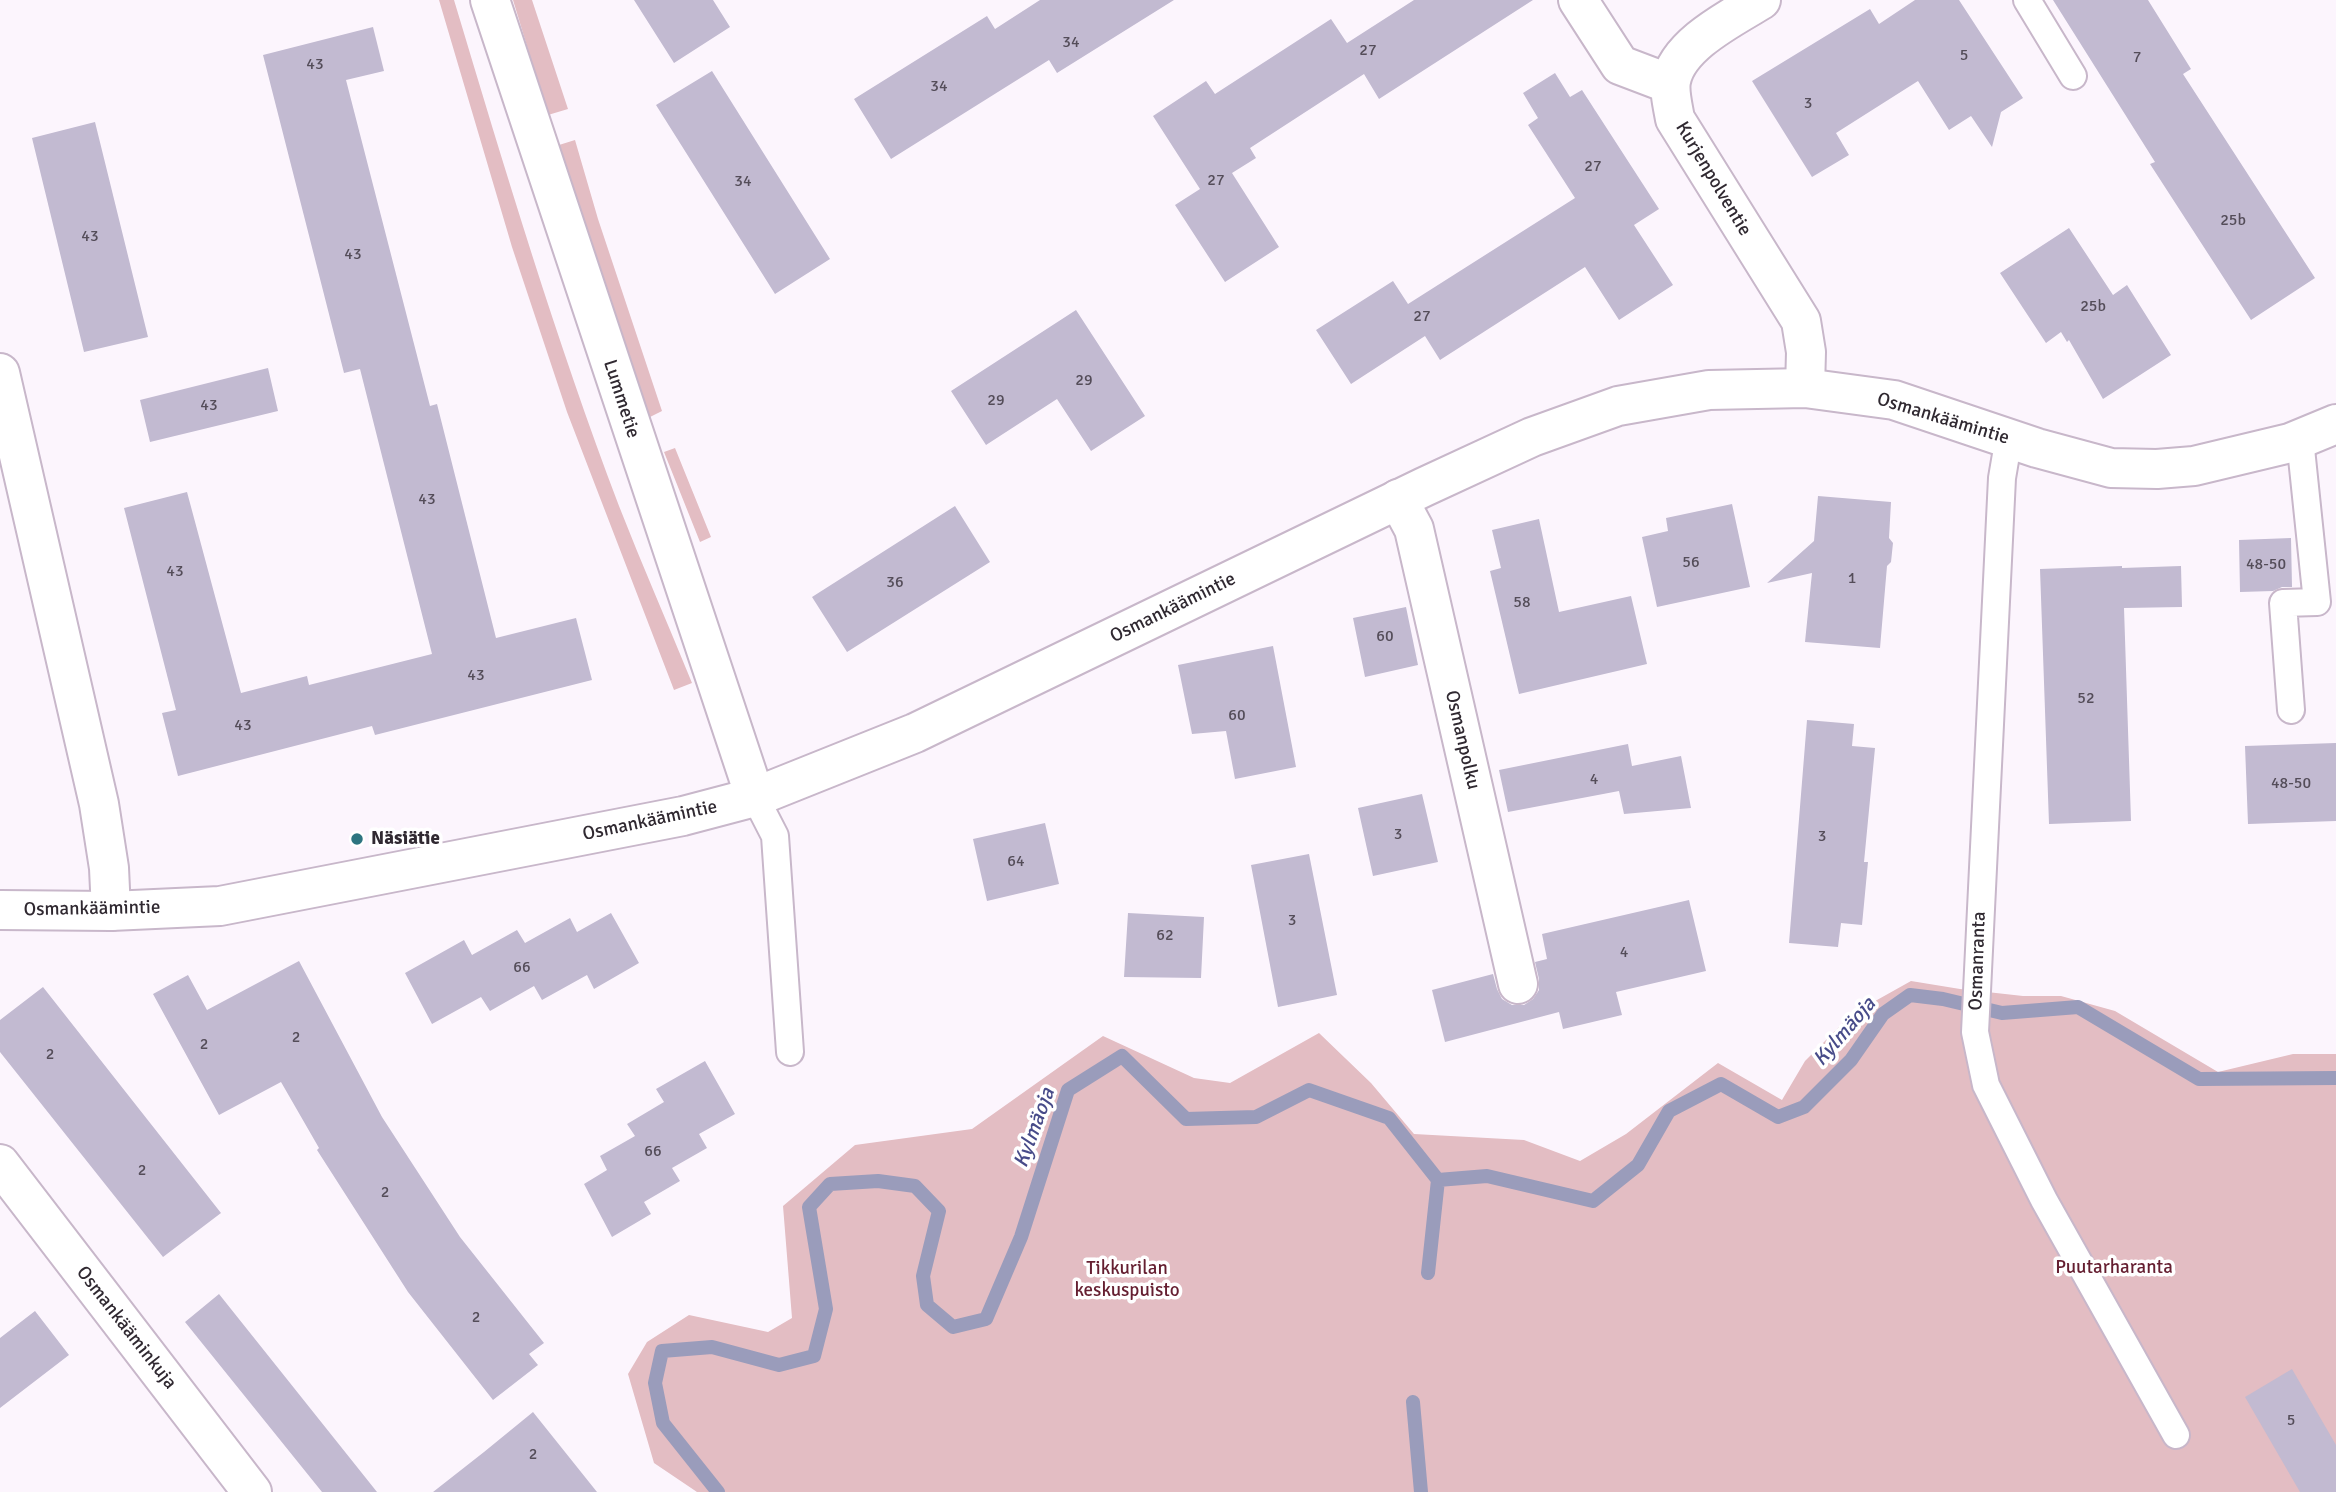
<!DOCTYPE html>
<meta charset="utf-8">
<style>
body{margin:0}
canvas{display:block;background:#fcf5fd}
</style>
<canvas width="2336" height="1492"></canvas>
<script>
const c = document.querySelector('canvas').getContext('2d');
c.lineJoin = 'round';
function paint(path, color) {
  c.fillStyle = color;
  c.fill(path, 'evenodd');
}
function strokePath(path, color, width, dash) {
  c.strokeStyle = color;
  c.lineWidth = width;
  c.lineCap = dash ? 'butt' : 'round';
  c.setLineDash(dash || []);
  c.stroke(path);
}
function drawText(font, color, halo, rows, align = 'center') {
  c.font = font + ' Signika,sans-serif';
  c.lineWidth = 7;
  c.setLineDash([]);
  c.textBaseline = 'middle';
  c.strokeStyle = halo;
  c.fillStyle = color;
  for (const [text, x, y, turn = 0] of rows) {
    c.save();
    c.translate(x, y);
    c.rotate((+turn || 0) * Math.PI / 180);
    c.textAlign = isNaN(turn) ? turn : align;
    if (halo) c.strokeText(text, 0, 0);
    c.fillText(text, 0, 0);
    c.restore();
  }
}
paint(new Path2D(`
 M 439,0 L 454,0 C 505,170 556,340 619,506 C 642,565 668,624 692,683 L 674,690 L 567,412 L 512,247 Z
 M 513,0 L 532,0 L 568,109 L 548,115 Z
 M 575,140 L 598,219 L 662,411 L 650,417 L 619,327 L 559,145 Z
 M 675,448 L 711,537 L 700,542 L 664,452 Z
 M 1911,981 L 1960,989 L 2023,996 L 2061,996 L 2115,1011 L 2218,1072 L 2293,1054 L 2336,1054 L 2336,1492 L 697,1492 L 654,1463 L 628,1374 L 647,1342 L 689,1315 L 768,1332 L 792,1318 L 783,1206 L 855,1145 L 972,1129 L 1103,1036 L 1194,1078 L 1230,1083 L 1319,1033 L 1371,1083 L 1414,1134 L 1524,1140 L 1580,1161 L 1626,1134 L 1718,1063 L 1782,1100 L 1805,1061 L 1852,1014 Z`), '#e3bdc3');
strokePath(new Path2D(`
 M 1428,1273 L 1438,1180
 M 1413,1402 L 1421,1492
 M 718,1492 L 663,1423 L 655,1383 L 662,1351 L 712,1347 L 779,1365 L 814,1356 L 826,1309 L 809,1207 L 830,1184 L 878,1181 L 915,1186 L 939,1211 L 923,1276 L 927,1305 L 953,1327 L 986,1319 L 1021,1237 L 1068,1090 L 1122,1056 L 1186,1119 L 1256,1117 L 1309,1090 L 1389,1118 L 1438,1180 L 1487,1176 L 1593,1201 L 1638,1165 L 1669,1111 L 1721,1084 L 1778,1117 L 1804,1107 L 1851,1060 L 1883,1014 L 1910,995 L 1943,999 L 2002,1013 L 2078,1007 L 2199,1079 L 2336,1078`), '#9a9cbb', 14);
paint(new Path2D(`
 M 634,0 L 713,0 L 730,27 L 674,63 Z
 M 1040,0 L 1174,0 L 1057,73 L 1049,60 L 891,159 L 854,99 L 987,16 L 995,29 Z
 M 1414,0 L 1533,0 L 1379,99 L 1364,74 L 1250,148 L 1256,158 L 1232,173 L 1279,247 L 1225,282 L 1175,205 L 1200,189 L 1153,116 L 1206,81 L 1215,94 L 1331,19 L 1347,43 Z
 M 1915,0 L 1959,0 L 2023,98 L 2001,112 L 1992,147 L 1971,116 L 1949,130 L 1918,81 L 1836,133 L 1849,155 L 1812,177 L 1752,81 L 1870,9 L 1879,24 Z
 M 2053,0 L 2148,0 L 2191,69 L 2183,74 L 2315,278 L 2251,320 L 2150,164 L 2155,162 Z
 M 373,27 L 384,71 L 346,80 L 430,406 L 437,404 L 496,638 L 576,618 L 592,680 L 375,735 L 372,726 L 178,776 L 162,713 L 176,710 L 124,508 L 187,492 L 241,693 L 307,676 L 309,685 L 432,654 L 360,369 L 344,373 L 263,55 Z
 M 712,71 L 830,259 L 775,294 L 656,105 Z
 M 1555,73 L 1570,97 L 1582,90 L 1659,209 L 1634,225 L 1673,285 L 1619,320 L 1585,267 L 1440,360 L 1425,336 L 1351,384 L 1316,330 L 1393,281 L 1408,304 L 1575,198 L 1528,125 L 1538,118 L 1523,93 Z
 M 95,122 L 148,337 L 84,352 L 32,138 Z
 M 2069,228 L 2113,295 L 2127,285 L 2171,355 L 2103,399 L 2069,340 L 2067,342 L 2061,332 L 2046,343 L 2000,273 Z
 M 1076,310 L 1145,416 L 1091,451 L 1057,399 L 986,445 L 951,391 Z
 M 268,368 L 278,411 L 150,442 L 140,400 Z
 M 1818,496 L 1891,502 L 1889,538 L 1893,543 L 1891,562 L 1887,566 L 1880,648 L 1805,642 L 1812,573 L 1767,583 L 1814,541 Z
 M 1732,504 L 1750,587 L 1657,607 L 1642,537 L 1668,531 L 1666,518 Z
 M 955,506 L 990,562 L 847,652 L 812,597 Z
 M 1539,519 L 1559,612 L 1631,596 L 1647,664 L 1519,694 L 1490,571 L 1501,568 L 1492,530 Z
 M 2291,538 L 2292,587 L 2282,587 L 2273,591 L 2240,592 L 2239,540 Z
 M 2122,566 L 2122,568 L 2181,566 L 2182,607 L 2124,608 L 2131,821 L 2049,824 L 2040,569 Z
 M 1406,607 L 1418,665 L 1365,677 L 1353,618 Z
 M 1273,646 L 1296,767 L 1235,779 L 1226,731 L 1192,734 L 1178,665 Z
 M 1807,720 L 1854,724 L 1852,746 L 1875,748 L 1864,862 L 1868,862 L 1862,925 L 1841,923 L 1838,947 L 1789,943 Z
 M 2336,743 L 2336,821 L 2248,824 L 2245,746 Z
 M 1628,744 L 1632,766 L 1681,756 L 1691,808 L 1624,814 L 1619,791 L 1508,812 L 1499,770 Z
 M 1422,794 L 1438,862 L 1373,876 L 1358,808 Z
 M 1045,823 L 1059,884 L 987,901 L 973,839 Z
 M 1309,854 L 1337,995 L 1278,1007 L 1251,865 Z
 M 1689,900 L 1706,971 L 1616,992 L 1622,1015 L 1563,1029 L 1559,1012 L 1445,1042 L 1432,990 L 1493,974 L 1497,989 L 1502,999 L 1512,1005 L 1524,1005 L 1533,999 L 1539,990 L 1539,979 L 1535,962 L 1547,959 L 1542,934 Z
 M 611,913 L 639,963 L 594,989 L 587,975 L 542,1000 L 534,986 L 490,1011 L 481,997 L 432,1024 L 405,973 L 464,940 L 472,955 L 517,930 L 525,943 L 570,918 L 577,932 Z
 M 1128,913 L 1204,917 L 1201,978 L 1124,977 Z
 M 299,961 L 382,1117 L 460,1237 L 544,1343 L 529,1354 L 538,1365 L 493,1400 L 408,1292 L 317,1150 L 319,1148 L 281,1082 L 219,1115 L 153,994 L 188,975 L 207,1010 Z
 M 43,987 L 221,1213 L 163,1257 L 0,1052 L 0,1020 Z
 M 705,1061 L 735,1114 L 699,1134 L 707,1148 L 672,1168 L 680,1181 L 644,1202 L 651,1214 L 612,1237 L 584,1184 L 607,1170 L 600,1156 L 635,1136 L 627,1124 L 664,1102 L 656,1089 Z
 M 219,1294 L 377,1492 L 322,1492 L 185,1322 Z
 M 35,1311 L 69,1355 L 0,1408 L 0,1338 Z
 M 2292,1369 L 2336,1445 L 2336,1492 L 2300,1492 L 2245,1397 Z
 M 533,1412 L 597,1492 L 433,1492 L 484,1452 Z`), '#c2bad1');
const service = new Path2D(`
 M 2027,0 L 2073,76
 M 2009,437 L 2002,478 L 1975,1032 L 1986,1085 L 2044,1200 L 2176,1435
 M 2291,710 L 2283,603 L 2317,602 L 2300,439
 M 755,797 L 775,836 L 790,1052`);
const minor = new Path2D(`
 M 490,0 L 755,797
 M 1578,0 L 1620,65 L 1670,84
 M 1761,0 C 1732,18 1678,44 1671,81 C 1669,92 1673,107 1675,119 L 1801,321 L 1806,352 L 1805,388
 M 0,373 L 99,804 L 109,868 L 111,911
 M 1398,499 L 1414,529 L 1518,984
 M 0,1164 L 252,1492`);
const tertiary = new Path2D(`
 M 0,910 L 111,911 L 220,906 L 683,816 L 755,797 L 915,733 L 1424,487 L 1532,437 L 1618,406 L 1709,390 L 1805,388 L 1894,400 L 2037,448 L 2111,468 L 2157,469 L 2194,466 L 2290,443 L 2336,424`);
strokePath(service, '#c8b7ca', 30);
strokePath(minor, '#c8b7ca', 42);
strokePath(tertiary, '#c8b7ca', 42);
strokePath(service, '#fff', 26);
strokePath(minor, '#fff', 38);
strokePath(tertiary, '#fff', 38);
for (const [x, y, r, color] of [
 [357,839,7,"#2d7480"]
]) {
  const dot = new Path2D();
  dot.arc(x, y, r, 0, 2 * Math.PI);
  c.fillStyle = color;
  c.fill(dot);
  strokePath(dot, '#fff', 2.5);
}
drawText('16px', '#544d59', null, [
 ["34",1071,43],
 ["27",1368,51],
 ["5",1964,56],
 ["7",2137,58],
 ["43",315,65],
 ["34",939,87],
 ["3",1808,104],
 ["27",1593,167],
 ["27",1216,181],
 ["34",743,182],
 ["25b",2233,221],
 ["43",90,237],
 ["43",353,255],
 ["25b",2093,307],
 ["27",1422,317],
 ["29",1084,381],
 ["29",996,401],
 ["43",209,406],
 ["43",427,500],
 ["56",1691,563],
 ["48-50",2266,565],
 ["43",175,572],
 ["1",1852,579],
 ["36",895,583],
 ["58",1522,603],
 ["60",1385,637],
 ["43",476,676],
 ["52",2086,699],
 ["60",1237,716],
 ["43",243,726],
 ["4",1594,780],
 ["48-50",2291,784],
 ["3",1398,835],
 ["3",1822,837],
 ["64",1016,862],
 ["3",1292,921],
 ["62",1165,936],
 ["4",1624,953],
 ["66",522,968],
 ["2",296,1038],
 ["2",204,1045],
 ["2",50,1055],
 ["66",653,1152],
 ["2",142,1171],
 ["2",385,1193],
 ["2",476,1318],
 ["5",2291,1421],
 ["2",533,1455]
]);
drawText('19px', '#302931', '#fff', [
 ["Kurjenpolventie",1713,179,59],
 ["Lummetie",621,399,72],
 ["Osmankäämintie",1943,419,17],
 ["Osmankäämintie",1173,608,-26],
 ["Osmanpolku",1462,740,77],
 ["Osmankäämintie",650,821,-12],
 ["Osmankäämintie",92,909,-1],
 ["Osmanranta",1978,961,-88],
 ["Osmankääminkuja",126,1328,52]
]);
drawText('bold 19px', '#302931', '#fff', [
 ["Näsiätie",371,839]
], 'left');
drawText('19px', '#651f31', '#fff', [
 ["Puutarharanta",2114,1268],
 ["Tikkurilan",1127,1269],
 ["keskuspuisto",1127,1291]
]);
drawText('italic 21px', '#474b89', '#fff', [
 ["Kylmäoja",1845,1032,-49],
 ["Kylmäoja",1035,1128,-70]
]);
</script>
